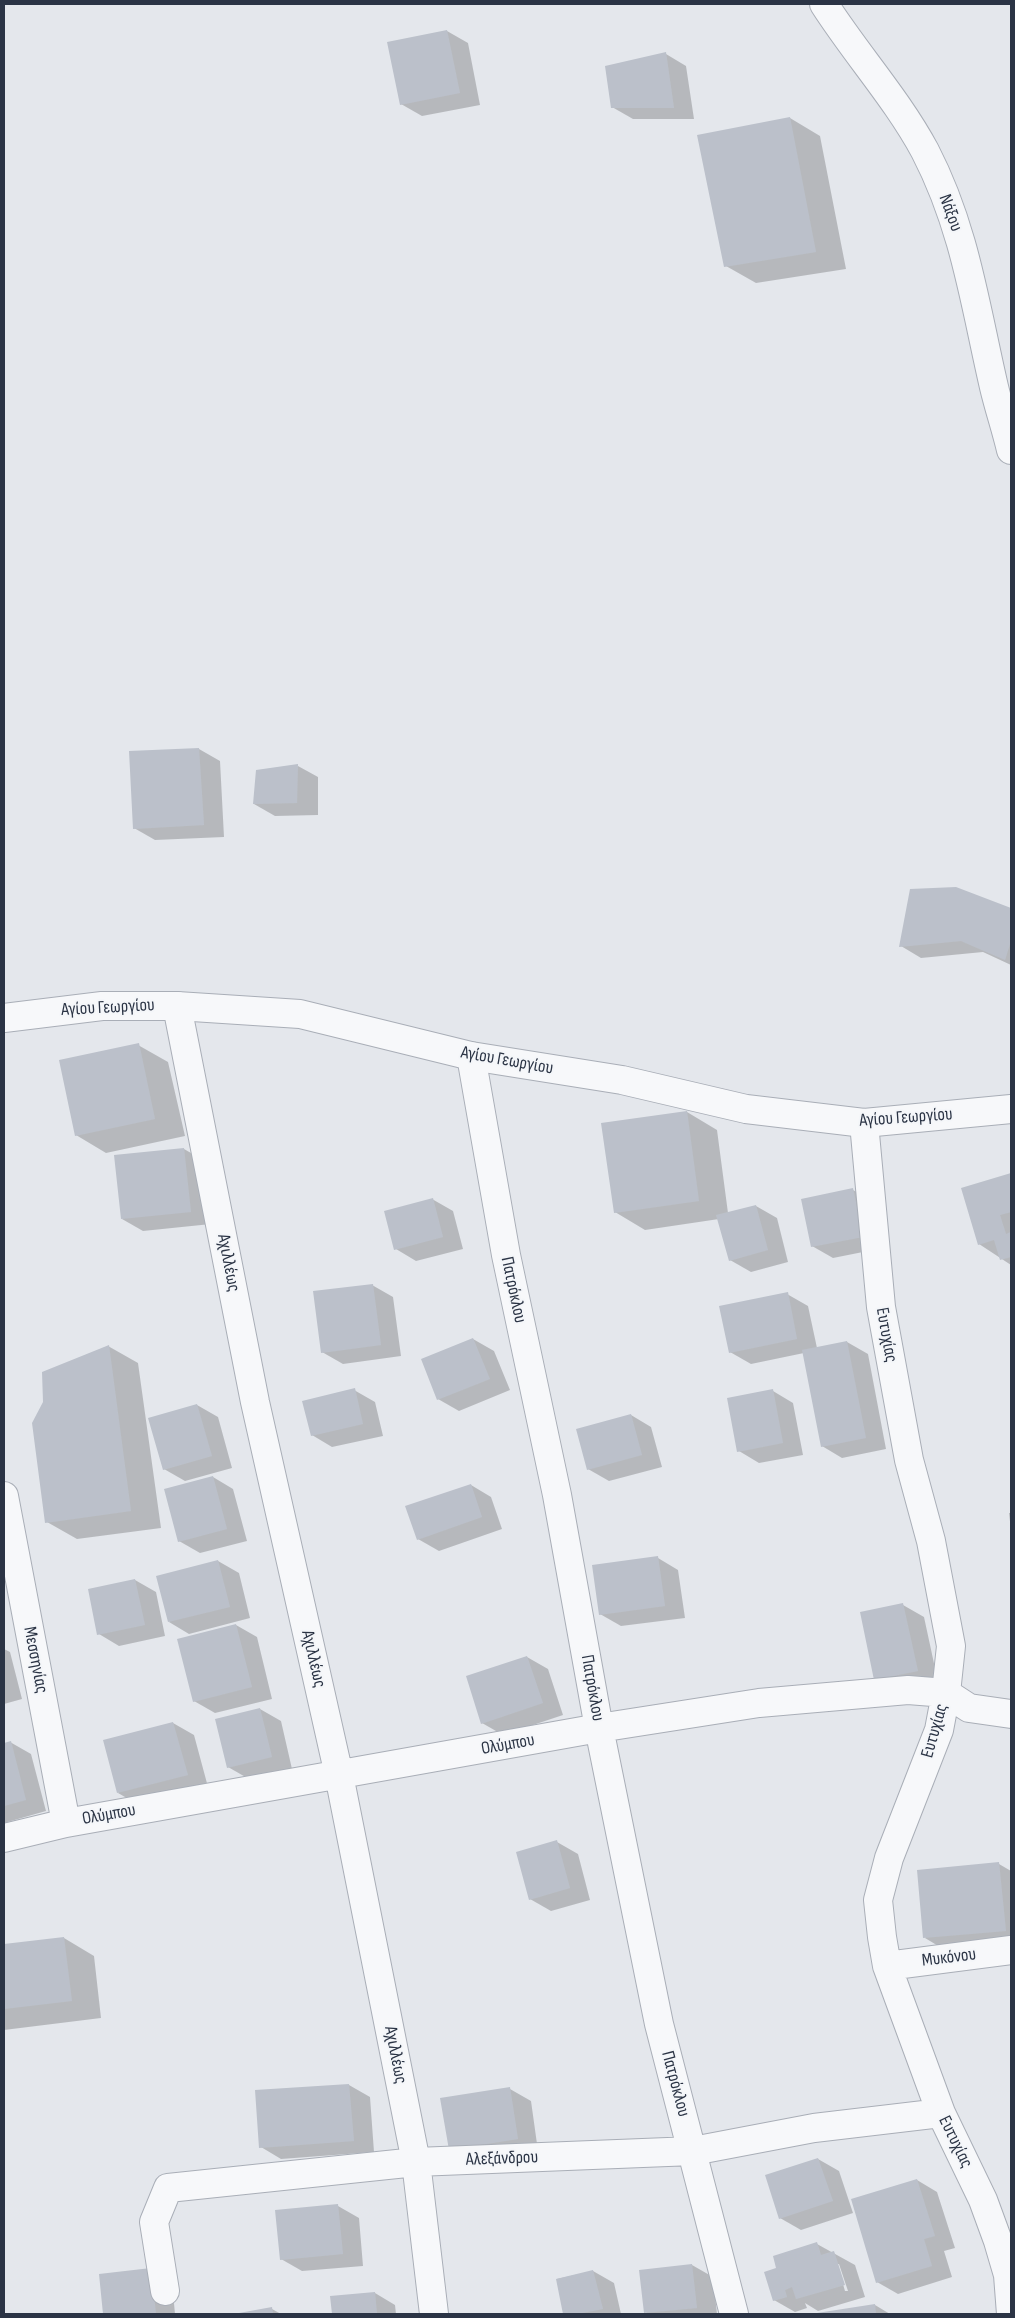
<!DOCTYPE html>
<meta charset="utf-8">
<style>
body{margin:0}
#map{position:relative;width:1015px;height:2318px;overflow:hidden;background:#e4e7ec;font-family:"Sofia Sans Condensed",sans-serif}
canvas{display:block}
.frame{position:absolute;inset:0;border:5px solid #2b3445;pointer-events:none}
</style>
<div id="map">
<canvas width="1015" height="2318"></canvas>
<div class="frame"></div>
</div>
<script>
const c = document.querySelector('canvas').getContext('2d');
c.lineJoin = 'round';
function paint(path, color) {
  c.fillStyle = color;
  c.fill(path, 'evenodd');
}
function strokePath(path, color, width, dash) {
  c.strokeStyle = color;
  c.lineWidth = width;
  c.lineCap = dash ? 'butt' : 'round';
  c.setLineDash(dash || []);
  c.stroke(path);
}
function drawText(font, color, halo, rows, align = 'center') {
  c.font = font + ' "Sofia Sans Condensed",sans-serif';
  c.lineWidth = 4;
  c.setLineDash([]);
  c.textBaseline = 'middle';
  c.strokeStyle = halo;
  c.fillStyle = color;
  for (const [text, x, y, turn = 0] of rows) {
    c.save();
    c.translate(x, y);
    c.rotate((+turn || 0) * Math.PI / 180);
    c.textAlign = isNaN(turn) ? turn : align;
    if (halo) c.strokeText(text, 0, 0);
    c.fillText(text, 0, 0);
    c.restore();
  }
}
paint(new Path2D(`
 M 447,31 L 468,43 L 480,105 L 422,116 L 401,104 Z
 M 666,54 L 686,66 L 694,119 L 633,119 L 612,107 Z
 M 790,118 L 820,136 L 846,269 L 756,283 L 726,266 Z
 M 199,749 L 220,761 L 224,837 L 155,840 L 134,828 L 131,752 Z
 M 298,766 L 318,777 L 318,815 L 275,816 L 254,804 Z
 M 956,889 L 1011,909 L 1011,965 L 983,952 L 921,958 L 901,946 Z
 M 138,1045 L 168,1062 L 185,1136 L 106,1153 L 76,1135 Z
 M 687,1112 L 717,1130 L 728,1213 L 756,1206 L 777,1218 L 788,1262 L 751,1272 L 730,1260 L 719,1219 L 645,1230 L 615,1212 Z
 M 184,1149 L 205,1161 L 211,1224 L 143,1231 L 122,1219 Z
 M 1011,1174 L 1011,1265 L 979,1244 L 962,1189 Z
 M 853,1190 L 874,1202 L 883,1248 L 833,1258 L 812,1246 Z
 M 432,1199 L 453,1211 L 463,1249 L 416,1261 L 396,1249 Z
 M 372,1285 L 393,1297 L 401,1356 L 343,1364 L 322,1352 Z
 M 787,1294 L 808,1306 L 817,1348 L 847,1342 L 868,1354 L 886,1449 L 842,1458 L 822,1446 L 804,1353 L 751,1364 L 730,1352 Z
 M 473,1339 L 494,1351 L 510,1390 L 459,1411 L 438,1399 Z
 M 108,1346 L 138,1363 L 161,1528 L 77,1539 L 47,1522 Z
 M 354,1390 L 375,1402 L 383,1436 L 332,1447 L 312,1435 Z
 M 773,1391 L 793,1403 L 803,1455 L 759,1463 L 739,1451 Z
 M 197,1405 L 218,1417 L 232,1468 L 185,1481 L 164,1469 Z
 M 631,1415 L 651,1427 L 662,1467 L 609,1481 L 588,1469 Z
 M 213,1477 L 233,1489 L 247,1541 L 200,1553 L 179,1541 Z
 M 471,1485 L 491,1497 L 502,1529 L 439,1551 L 418,1539 Z
 M 1009,1513 L 1011,1513 L 1011,1530 Z
 M 658,1558 L 678,1570 L 685,1618 L 621,1626 L 600,1614 Z
 M 218,1561 L 239,1573 L 250,1618 L 189,1634 L 169,1622 Z
 M 135,1580 L 156,1592 L 165,1636 L 119,1646 L 99,1634 Z
 M 903,1605 L 924,1617 L 938,1682 L 875,1679 Z
 M 236,1625 L 257,1637 L 272,1699 L 215,1713 L 194,1701 Z
 M 4,1649 L 10,1652 L 22,1699 L 4,1704 Z
 M 527,1657 L 548,1669 L 563,1715 L 503,1735 L 482,1723 Z
 M 260,1709 L 281,1721 L 292,1769 L 249,1779 L 228,1767 Z
 M 173,1723 L 194,1735 L 208,1787 L 139,1805 L 118,1793 Z
 M 10,1742 L 31,1754 L 46,1811 L 4,1823 L 4,1744 Z
 M 557,1842 L 578,1854 L 590,1900 L 551,1911 L 530,1899 Z
 M 999,1864 L 1011,1871 L 1011,1944 L 945,1950 L 925,1938 Z
 M 64,1938 L 94,1956 L 101,2018 L 4,2030 L 4,1945 Z
 M 349,2085 L 370,2097 L 374,2152 L 281,2159 L 261,2147 Z
 M 510,2089 L 531,2101 L 538,2151 L 450,2149 Z
 M 818,2159 L 839,2171 L 853,2213 L 801,2230 L 780,2218 Z
 M 917,2180 L 937,2192 L 955,2248 L 944,2251 L 952,2277 L 898,2294 L 877,2282 Z
 M 338,2206 L 359,2218 L 363,2266 L 302,2271 L 281,2259 Z
 M 817,2244 L 855,2265 L 865,2297 L 818,2311 L 805,2303 L 807,2308 L 795,2312 L 774,2300 L 778,2269 ZM 837,2264 L 839,2264 L 848,2291 L 845,2291 Z
 M 692,2265 L 713,2277 L 717,2314 L 646,2313 Z
 M 593,2271 L 614,2283 L 621,2314 L 565,2314 L 557,2279 Z
 M 100,2275 L 172,2282 L 175,2314 L 104,2314 Z
 M 375,2293 L 395,2305 L 396,2314 L 333,2314 L 331,2298 Z
 M 875,2305 L 890,2314 L 819,2314 Z
 M 272,2309 L 281,2314 L 241,2314 Z`), '#0003');
paint(new Path2D(`
 M 447,30 L 460,93 L 400,105 L 387,42 Z
 M 666,52 L 674,108 L 611,108 L 605,66 Z
 M 790,117 L 816,252 L 724,267 L 697,135 Z
 M 199,748 L 204,825 L 133,829 L 129,751 Z
 M 298,764 L 297,803 L 253,804 L 256,770 Z
 M 956,887 L 1011,908 L 1011,941 L 1005,960 L 961,941 L 899,947 L 910,889 Z
 M 139,1043 L 155,1119 L 75,1136 L 59,1060 Z
 M 687,1111 L 699,1201 L 614,1213 L 601,1123 Z
 M 184,1148 L 191,1212 L 121,1219 L 114,1155 Z
 M 1011,1173 L 1011,1212 L 1000,1215 L 1006,1234 L 1011,1232 L 1011,1257 L 1000,1260 L 994,1240 L 978,1245 L 961,1188 Z
 M 853,1188 L 863,1237 L 811,1247 L 801,1199 Z
 M 433,1198 L 443,1237 L 394,1250 L 384,1211 Z
 M 756,1205 L 768,1250 L 729,1261 L 716,1215 Z
 M 373,1284 L 381,1345 L 321,1353 L 313,1291 Z
 M 788,1292 L 797,1339 L 729,1353 L 719,1306 Z
 M 473,1338 L 490,1379 L 437,1400 L 421,1359 Z
 M 847,1341 L 866,1438 L 821,1447 L 802,1350 Z
 M 109,1345 L 131,1511 L 45,1523 L 32,1423 L 43,1402 L 42,1372 Z
 M 355,1388 L 363,1424 L 311,1436 L 302,1401 Z
 M 773,1389 L 783,1443 L 737,1452 L 727,1398 Z
 M 197,1404 L 212,1456 L 163,1470 L 148,1418 Z
 M 631,1414 L 642,1455 L 587,1470 L 576,1429 Z
 M 213,1476 L 227,1529 L 178,1542 L 164,1489 Z
 M 471,1484 L 482,1517 L 417,1540 L 405,1506 Z
 M 658,1556 L 665,1606 L 599,1615 L 592,1565 Z
 M 218,1560 L 230,1607 L 168,1622 L 156,1576 Z
 M 135,1579 L 145,1625 L 97,1635 L 88,1589 Z
 M 903,1603 L 918,1671 L 874,1680 L 860,1612 Z
 M 236,1624 L 252,1687 L 193,1702 L 177,1639 Z
 M 527,1656 L 543,1703 L 481,1724 L 466,1676 Z
 M 260,1708 L 272,1757 L 227,1768 L 215,1719 Z
 M 173,1722 L 188,1775 L 117,1793 L 103,1740 Z
 M 11,1741 L 26,1800 L 4,1806 L 4,1743 Z
 M 557,1840 L 570,1888 L 529,1900 L 516,1852 Z
 M 999,1862 L 1006,1931 L 923,1938 L 917,1870 Z
 M 64,1937 L 72,2001 L 4,2009 L 4,1944 Z
 M 349,2084 L 354,2141 L 259,2148 L 255,2090 Z
 M 510,2087 L 518,2139 L 449,2150 L 440,2098 Z
 M 818,2158 L 833,2201 L 779,2219 L 765,2175 Z
 M 917,2179 L 935,2236 L 924,2239 L 932,2266 L 876,2283 L 851,2199 Z
 M 338,2204 L 343,2254 L 280,2260 L 275,2210 Z
 M 817,2242 L 821,2255 L 834,2251 L 845,2285 L 796,2299 L 792,2287 L 785,2290 L 787,2297 L 773,2301 L 764,2272 L 776,2268 L 773,2256 Z
 M 692,2264 L 697,2308 L 644,2313 L 639,2270 Z
 M 151,2268 L 156,2314 L 103,2314 L 99,2274 Z
 M 593,2270 L 603,2309 L 577,2314 L 563,2314 L 556,2279 Z
 M 375,2292 L 377,2314 L 332,2314 L 330,2296 Z
 M 875,2304 L 876,2314 L 817,2314 L 817,2313 Z
 M 272,2307 L 273,2314 L 239,2314 L 239,2313 Z`), '#bbc0ca');
const minor = new Path2D(`
 M 824,4 C 856,54 897,99 925,151 C 965,228 975,305 994,387 C 999,408 1006,429 1011,450
 M 177,1006 L 255,1402 L 339,1775 L 416,2162 L 434,2314
 M 471,1056 L 506,1255 L 557,1495 L 599,1728 L 659,2024 L 734,2314
 M 864,1123 L 881,1307 L 909,1460 L 931,1541 L 951,1646 L 946,1693 L 939,1730 L 889,1858 L 878,1900 L 882,1937 L 887,1966 L 941,2113 L 983,2200 L 998,2241 L 1008,2275 L 1011,2314
 M 4,1496 L 66,1823
 M 4,1838 L 66,1823 L 599,1728 L 759,1703 L 908,1690 L 946,1693 L 969,1708 L 1011,1714
 M 887,1966 L 1011,1950
 M 165,2291 L 154,2222 L 168,2188 L 416,2162 L 693,2151 L 814,2128 L 941,2113`);
const tertiary = new Path2D(`
 M 4,1018 L 102,1006 L 177,1006 L 300,1014 L 471,1056 L 622,1080 L 746,1109 L 864,1123 L 1011,1109`);
strokePath(minor, '#a9aeb7', 30);
strokePath(tertiary, '#a9aeb7', 30);
strokePath(minor, '#f7f8fa', 28);
strokePath(tertiary, '#f7f8fa', 28);
drawText('18px', '#2b3445', '#f4f6f9', [
 ["Νάξου",950,213,70],
 ["Αγίου Γεωργίου",108,1008,-3],
 ["Αγίου Γεωργίου",507,1061,10],
 ["Αγίου Γεωργίου",906,1118,-4],
 ["Αχιλλέως",228,1263,79],
 ["Πατρόκλου",513,1290,78],
 ["Ευτυχίας",886,1335,80],
 ["Αχιλλέως",313,1659,77],
 ["Μεσσηνίας",35,1660,79],
 ["Πατρόκλου",592,1688,80],
 ["Ευτυχίας",935,1731,-74],
 ["Ολύμπου",508,1745,-10],
 ["Ολύμπου",109,1815,-10],
 ["Μυκόνου",949,1958,-7],
 ["Αχιλλέως",395,2055,79],
 ["Πατρόκλου",675,2084,75],
 ["Ευτυχίας",955,2142,64],
 ["Αλεξάνδρου",502,2159,-2]
]);
</script>
